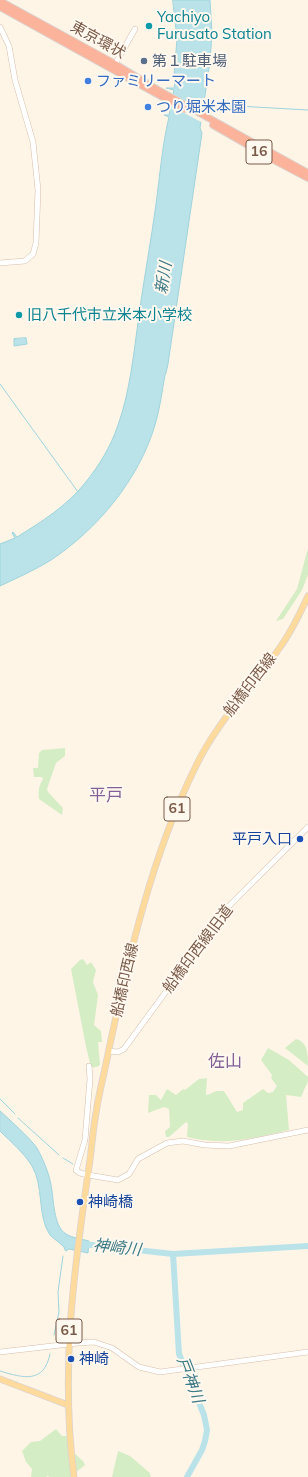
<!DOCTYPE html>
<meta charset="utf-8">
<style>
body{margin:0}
canvas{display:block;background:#fef5e7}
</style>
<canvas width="308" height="1477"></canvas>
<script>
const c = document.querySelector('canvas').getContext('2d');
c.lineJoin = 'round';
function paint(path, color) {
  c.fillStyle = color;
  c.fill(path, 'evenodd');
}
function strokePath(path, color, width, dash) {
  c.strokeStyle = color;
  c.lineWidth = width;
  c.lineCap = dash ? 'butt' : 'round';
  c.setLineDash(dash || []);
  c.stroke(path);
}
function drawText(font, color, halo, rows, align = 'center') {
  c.font = font + ' Mulish,"Noto Sans JP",sans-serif';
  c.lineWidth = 4;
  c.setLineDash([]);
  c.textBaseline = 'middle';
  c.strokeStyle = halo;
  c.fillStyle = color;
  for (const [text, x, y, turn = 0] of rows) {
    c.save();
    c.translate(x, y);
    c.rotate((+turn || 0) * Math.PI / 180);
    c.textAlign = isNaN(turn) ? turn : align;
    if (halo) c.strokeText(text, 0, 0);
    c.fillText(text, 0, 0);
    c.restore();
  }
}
paint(new Path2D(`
 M 308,548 L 308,575 L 302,590 L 283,619 L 276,621 L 297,589 Z
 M 65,748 L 65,756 L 56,763 L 47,789 L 48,792 L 63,808 L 62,815 L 39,799 C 38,790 39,786 43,779 L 42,777 L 34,777 L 33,768 L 38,768 L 39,753 L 42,750 Z
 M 83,959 L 87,965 L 91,962 L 96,970 L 93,982 L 98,995 L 94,1025 L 101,1031 L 102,1042 L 98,1042 L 100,1064 L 99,1066 L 93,1068 L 90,1063 L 86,1047 L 71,969 L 80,960 Z
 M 296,1039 C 308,1042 308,1055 308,1066 L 285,1048 Z
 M 268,1048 L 289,1060 L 308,1077 L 308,1081 L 301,1097 L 286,1095 L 289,1130 C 250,1139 226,1146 187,1137 L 188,1124 L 186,1122 L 169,1137 L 166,1137 L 165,1131 L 170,1127 L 169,1109 L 164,1107 L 148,1113 L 149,1095 L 156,1095 L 161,1100 L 167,1089 L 176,1095 L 183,1089 L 185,1090 L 199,1079 L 207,1078 L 206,1095 L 210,1094 L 216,1091 L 224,1091 L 237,1112 L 243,1110 L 243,1103 L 263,1089 L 268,1093 L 273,1092 L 277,1086 L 271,1078 L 272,1075 L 261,1060 Z
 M 56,1429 L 62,1436 L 73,1436 L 74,1453 L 83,1461 L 85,1465 L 70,1477 L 50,1477 L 47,1476 L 46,1477 L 31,1477 L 32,1469 L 26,1462 L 22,1451 L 31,1442 L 40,1441 Z
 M 118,1451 L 130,1456 L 150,1473 L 151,1477 L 112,1477 Z`), '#d5edc4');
const water = new Path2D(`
 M 173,0 L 210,0 L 212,33 L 210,62 L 200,128 L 202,133 L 168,364 L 166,373 L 165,375 C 162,391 160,409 155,425 C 139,479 98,529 51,560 C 35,570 17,578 0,586 L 0,544 L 15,538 L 12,533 L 13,532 L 17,537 C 41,522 67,506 85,483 C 99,466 111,446 118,425 C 130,392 134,351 139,315 C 144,278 151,241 156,204 C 160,175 162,146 169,117 L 164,115 L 169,115 L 174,90 L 166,88 L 174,88 L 176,78 L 174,76 L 177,39 Z
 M 26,338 L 27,344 L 14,346 L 14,339 Z
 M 0,1111 C 10,1120 30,1138 37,1148 C 43,1159 49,1173 51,1185 C 54,1199 53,1226 66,1234 C 72,1238 82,1239 89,1241 L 88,1253 L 69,1249 L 66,1251 L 65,1250 L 64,1247 C 60,1243 54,1239 50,1235 C 37,1216 44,1186 32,1166 C 24,1153 11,1142 0,1131 Z`);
paint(water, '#bae3e9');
strokePath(water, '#9fd3dc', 1);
paint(new Path2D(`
 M 171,93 L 205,112 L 203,123 L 169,105 Z`), '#fef5e7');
strokePath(new Path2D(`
 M 204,103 L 209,104
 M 219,105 L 308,110
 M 0,384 L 78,492
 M 0,1099 L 15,1114
 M 18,1118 L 59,1155
 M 63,1158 L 73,1164
 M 54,1335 L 59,1312 L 58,1292 L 63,1256
 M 0,1371 C 23,1378 44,1384 50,1354`), '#9fd3dc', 1);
strokePath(new Path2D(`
 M 82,1244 L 173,1254 L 308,1246
 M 173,1254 L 179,1354 L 204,1415 L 207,1430 L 205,1441 L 202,1450 L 187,1477`), '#bae3e9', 6);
const secondary = new Path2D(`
 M 0,27 L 9,46 L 15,80 L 33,142 L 38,190 L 36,243 L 33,254 L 25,261 L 0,263
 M 114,66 L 135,29
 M 109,1051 L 118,1052 L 124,1049 L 189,960 L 215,921 L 231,904 L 308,827
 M 89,1066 L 90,1079 L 85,1140 L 76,1170 L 80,1173 L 88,1175 L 118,1180 L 129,1174 L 138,1159 L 167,1143 L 183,1141 L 205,1145 L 229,1146 L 308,1130
 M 0,1352 L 78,1343 L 94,1342 L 112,1348 L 139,1367 L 160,1372 L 308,1352`);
const primary = new Path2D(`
 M 0,1379 L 68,1405
 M 74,1477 C 60,1368 74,1268 90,1160 C 92,1145 93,1129 96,1113 C 99,1092 105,1071 109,1049 C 129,955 152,855 195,768 C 215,725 248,691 276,653 C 289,636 299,616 308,596`);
const highway = new Path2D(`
 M 0,1 L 115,64 L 158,90 L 308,173
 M 0,7 L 184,109
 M 213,125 L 272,159 L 308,178`);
strokePath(secondary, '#d7beab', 6);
strokePath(primary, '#dcd4d0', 7);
strokePath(highway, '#dcd4d0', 8);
strokePath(secondary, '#fff', 5);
strokePath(primary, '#ffda9d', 5.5);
strokePath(highway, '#fbb39b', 6);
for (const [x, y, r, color] of [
 [149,26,4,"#0f9aa8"],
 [144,61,4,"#5c6f8a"],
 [88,81,4,"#3f7fe0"],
 [148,107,4,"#3f7fe0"],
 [19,315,4,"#0f9aa8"],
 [300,839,4,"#1a4fb4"],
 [80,1202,4,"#1a4fb4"],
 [71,1359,4,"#1a4fb4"]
]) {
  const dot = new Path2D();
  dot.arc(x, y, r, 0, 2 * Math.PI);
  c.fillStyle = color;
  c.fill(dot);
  strokePath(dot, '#fff8ef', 1.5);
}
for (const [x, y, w] of [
 [259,152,26],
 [177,809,26],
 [69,1331,26]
]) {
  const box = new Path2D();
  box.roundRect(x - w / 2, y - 12, w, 24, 3);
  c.fillStyle = '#fff8ef';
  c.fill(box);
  strokePath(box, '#7a5a49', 1);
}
drawText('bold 14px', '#7a5a49', null, [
 ["16",259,152],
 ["61",177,809],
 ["61",69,1331]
]);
drawText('15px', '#0d838f', '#fff8ef', [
 ["Yachiyo",157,17],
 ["Furusato Station",157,34],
 ["旧八千代市立米本小学校",27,315]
], 'left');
drawText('15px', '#7a5a49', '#fff8ef', [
 ["東京環状",98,40,29],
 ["船橋印西線",250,685,-52],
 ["船橋印西線旧道",198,949,-53],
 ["船橋印西線",125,980,-77]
]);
drawText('15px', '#4e5e75', '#fff8ef', [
 ["第１駐車場",152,61]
], 'left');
drawText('15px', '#366cbe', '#fff8ef', [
 ["ファミリーマート",96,81],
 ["つり堀米本園",156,107]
], 'left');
drawText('15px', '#164399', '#fff8ef', [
 ["平戸入口",292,839,"right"],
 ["神崎橋",88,1202],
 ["神崎",79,1359]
], 'left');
drawText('italic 16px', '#3e7b87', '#fff8ef', [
 ["新川",164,278,-81],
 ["神崎川",117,1248,6],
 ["戸神川",190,1380,69]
]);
drawText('17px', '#846196', '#fff8ef', [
 ["平戸",106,796],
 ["佐山",225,1062]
]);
</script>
